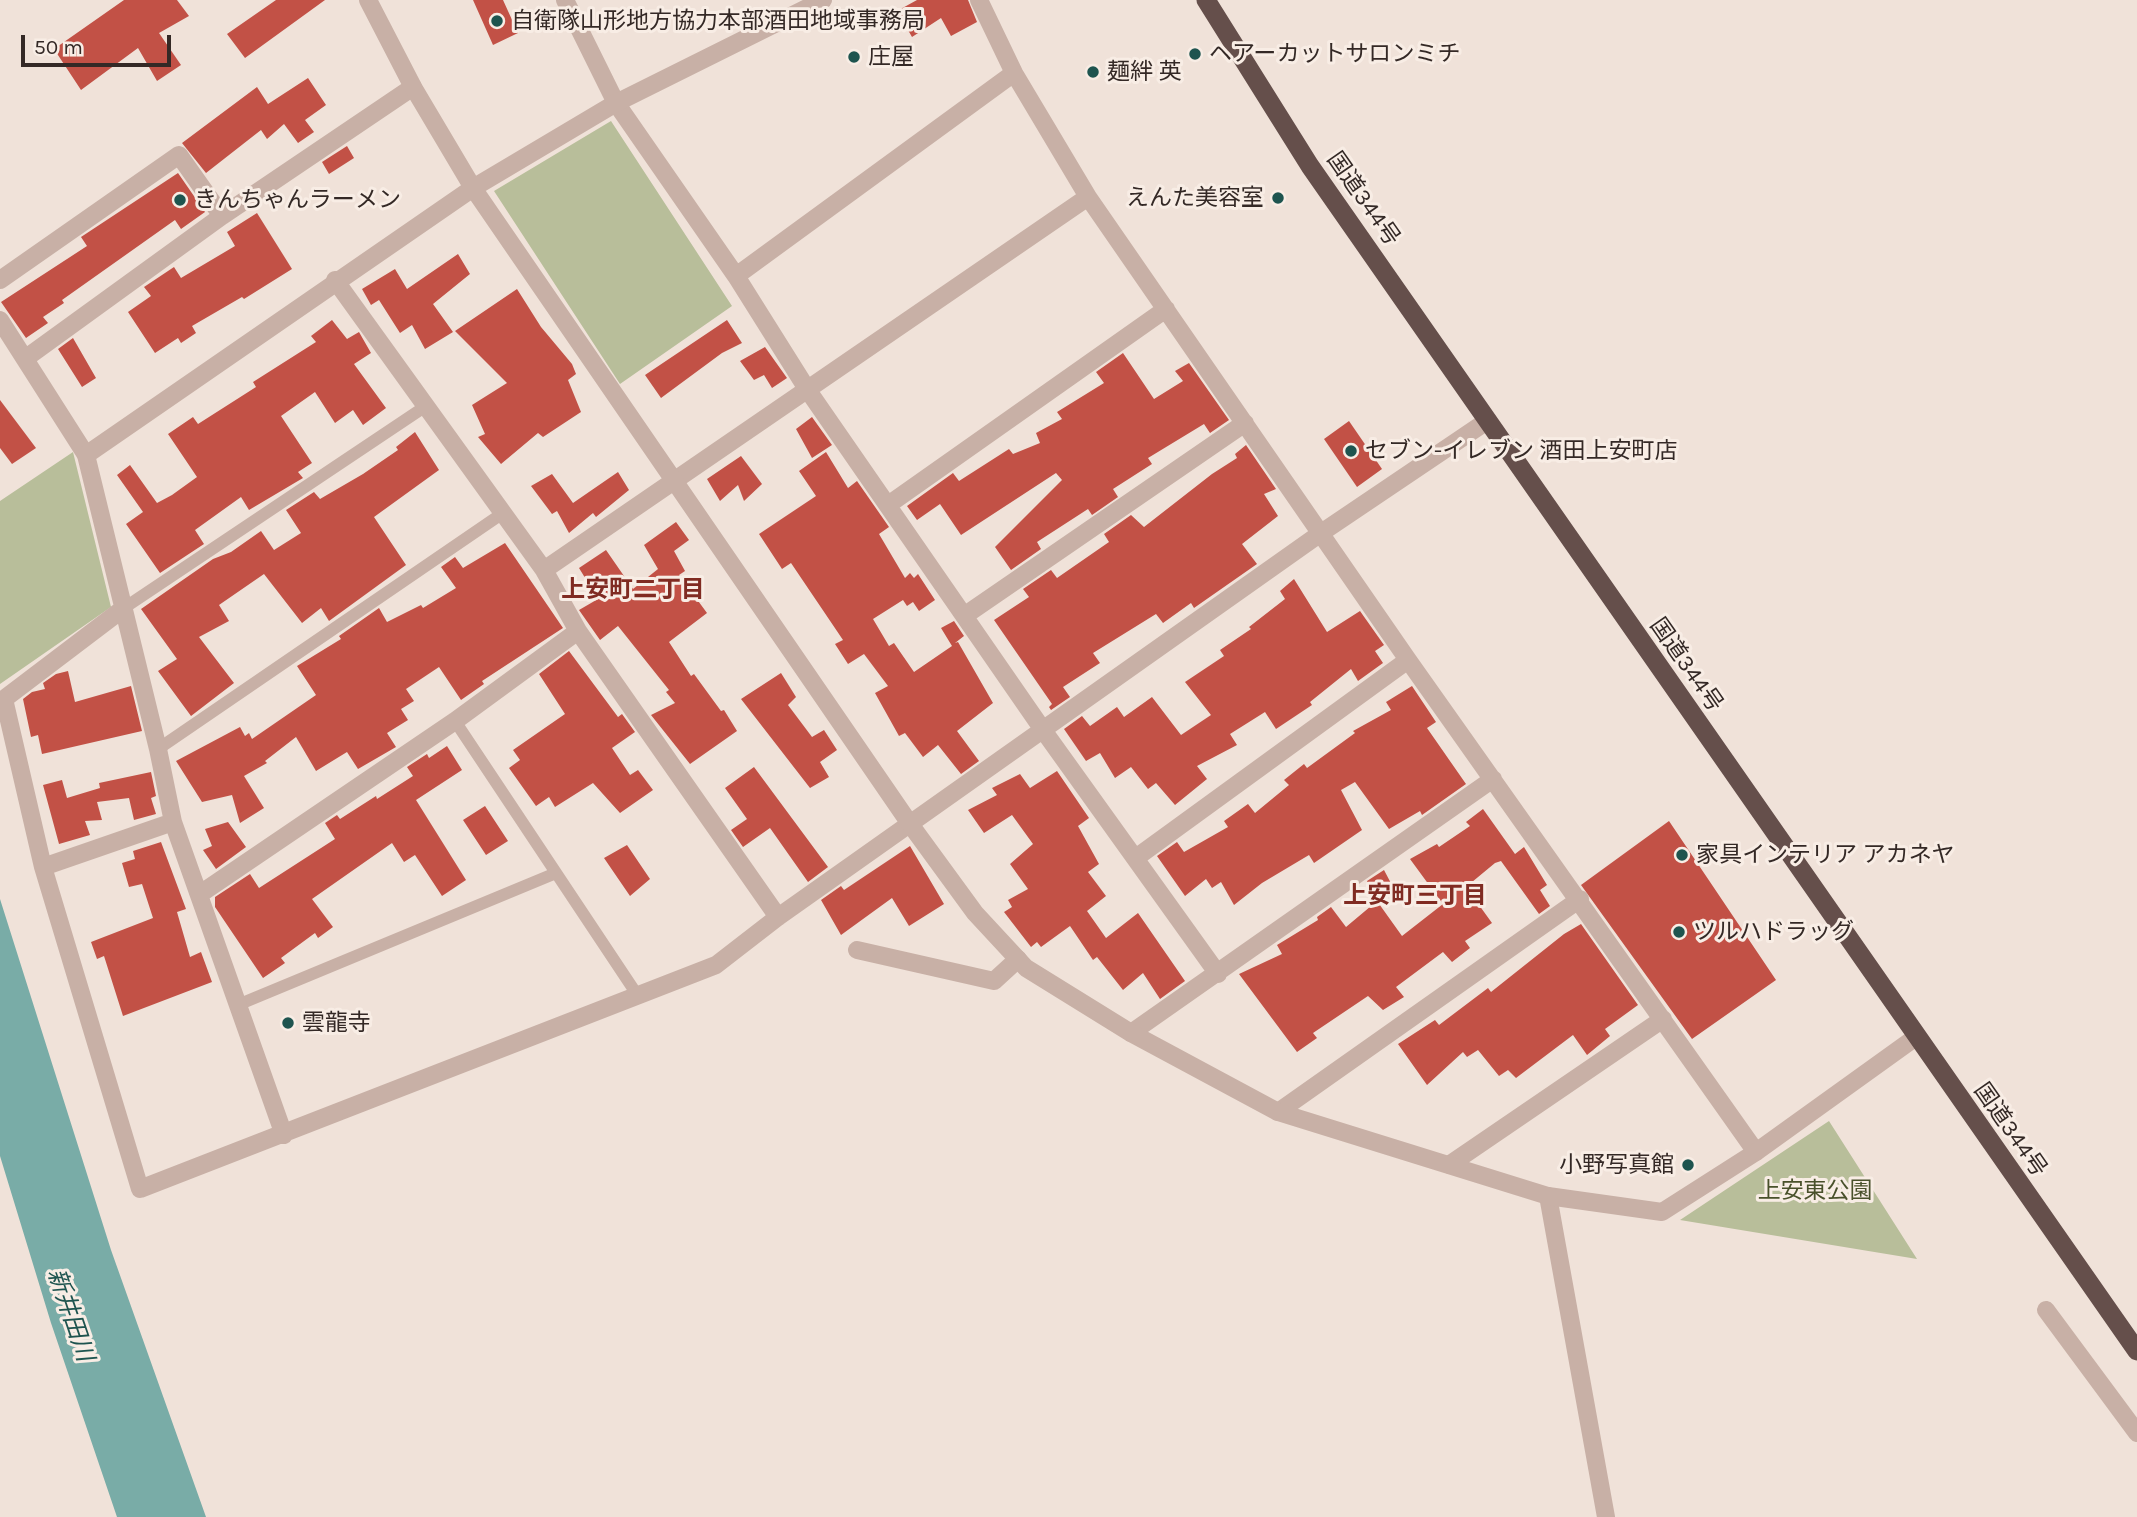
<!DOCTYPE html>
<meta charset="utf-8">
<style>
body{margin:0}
#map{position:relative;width:2137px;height:1517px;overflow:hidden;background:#f0e2d9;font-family:Karla,sans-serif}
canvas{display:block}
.scale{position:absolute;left:21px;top:35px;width:150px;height:32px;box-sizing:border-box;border:4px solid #342926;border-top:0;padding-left:9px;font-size:21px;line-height:24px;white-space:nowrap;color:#342926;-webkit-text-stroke:5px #f8ede5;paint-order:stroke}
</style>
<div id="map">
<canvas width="2137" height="1517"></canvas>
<div class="scale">50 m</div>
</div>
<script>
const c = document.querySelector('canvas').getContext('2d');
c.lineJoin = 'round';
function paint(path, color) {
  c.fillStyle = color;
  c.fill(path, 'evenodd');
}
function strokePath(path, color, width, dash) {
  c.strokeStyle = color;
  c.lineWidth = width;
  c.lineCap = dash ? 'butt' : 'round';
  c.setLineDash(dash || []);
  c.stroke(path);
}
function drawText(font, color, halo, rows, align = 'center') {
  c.font = font + ' Karla,"Noto Sans JP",sans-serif';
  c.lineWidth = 6;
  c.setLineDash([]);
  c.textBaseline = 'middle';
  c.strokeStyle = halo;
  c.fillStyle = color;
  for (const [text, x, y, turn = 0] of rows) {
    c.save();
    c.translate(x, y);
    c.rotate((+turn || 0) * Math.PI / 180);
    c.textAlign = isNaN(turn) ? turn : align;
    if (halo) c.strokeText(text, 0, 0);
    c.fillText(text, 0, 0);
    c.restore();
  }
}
paint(new Path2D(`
 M 611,121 L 732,306 L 620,384 L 494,191 Z
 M 73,452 L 111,607 L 0,684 L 0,501 Z
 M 1829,1121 L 1917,1259 L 1680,1220 Z`), '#b8be9a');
paint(new Path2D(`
 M 0,899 L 111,1250 L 206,1517 L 117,1517 L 51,1323 L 0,1156 Z`), '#79aca7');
paint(new Path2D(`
 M 124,0 L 177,0 L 189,16 L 159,33 L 181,65 L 157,81 L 138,48 L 81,90 L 54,49 Z
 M 276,0 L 325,0 L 245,58 L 227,34 Z
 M 473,0 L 503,0 L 518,33 L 493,45 Z
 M 917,0 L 968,0 L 977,22 L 951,36 L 941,18 L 912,37 L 897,11 Z
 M 308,78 L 326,105 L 305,120 L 314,132 L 298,143 L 284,124 L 267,139 L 261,130 L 206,173 L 182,143 L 257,87 L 268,104 Z
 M 347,146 L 354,158 L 329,174 L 322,162 Z
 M 178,173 L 205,212 L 181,229 L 175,220 L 62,300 L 64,303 L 43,317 L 48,323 L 26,338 L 1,302 L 87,246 L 81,237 Z
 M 257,213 L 292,269 L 244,299 L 242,297 L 192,326 L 196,333 L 181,343 L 178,338 L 155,353 L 128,312 L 151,296 L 144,287 L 174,267 L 181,278 L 235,246 L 227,232 Z
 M 458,254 L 470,274 L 433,304 L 453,332 L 425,349 L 412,325 L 400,333 L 379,300 L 371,305 L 362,289 L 395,269 L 407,289 Z
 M 517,289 L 541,327 L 572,364 L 576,374 L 568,380 L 581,412 L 543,437 L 538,433 L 501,464 L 478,437 L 485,434 L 472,405 L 507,383 L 455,331 Z
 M 332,320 L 347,339 L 359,332 L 371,353 L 354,364 L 386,408 L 363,425 L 353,410 L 335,423 L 315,392 L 281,416 L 312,463 L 298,472 L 303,478 L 249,510 L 241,497 L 195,530 L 204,544 L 160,573 L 126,524 L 143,512 L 117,475 L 130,465 L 157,503 L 172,495 L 197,477 L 168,434 L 193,417 L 198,424 L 256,387 L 253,382 L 316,342 L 311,336 Z
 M 727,320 L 742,343 L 722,353 L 661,398 L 645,375 Z
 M 73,338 L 96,378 L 82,387 L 58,349 Z
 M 765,347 L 787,378 L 772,388 L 764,375 L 754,380 L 740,361 Z
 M 1123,353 L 1154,399 L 1183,381 L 1175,371 L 1189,363 L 1229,420 L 1210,433 L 1204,424 L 1148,458 L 1152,464 L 1113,489 L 1118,497 L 1092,515 L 1088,509 L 1037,542 L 1041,549 L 1011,570 L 995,547 L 1062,480 L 1056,473 L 961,535 L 940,504 L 917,520 L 907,506 L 953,473 L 959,481 L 1009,449 L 1013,454 L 1040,443 L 1036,433 L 1062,419 L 1057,412 L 1104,383 L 1096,372 Z
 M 0,400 L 36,448 L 12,464 L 0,448 Z
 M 812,417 L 832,445 L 812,458 L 796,429 Z
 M 1349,421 L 1382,469 L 1357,487 L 1324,439 Z
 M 415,432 L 439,470 L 374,517 L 406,565 L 329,621 L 321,608 L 302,623 L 264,574 L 219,605 L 229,621 L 199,637 L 234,683 L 191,716 L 158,671 L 177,659 L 141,609 L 213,559 L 231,552 L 261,531 L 274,550 L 301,533 L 286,510 L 314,492 L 320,499 L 363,474 L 398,450 L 396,447 Z
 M 1246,445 L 1276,489 L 1264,494 L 1278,516 L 1242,544 L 1257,564 L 1194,608 L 1191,603 L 1163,623 L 1156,614 L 1093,653 L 1100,663 L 1063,687 L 1070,697 L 1051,710 L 1049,707 L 1052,704 L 994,620 L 1029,597 L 1023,589 L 1051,570 L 1057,578 L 1109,542 L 1104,534 L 1131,515 L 1144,527 L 1212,474 L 1237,458 L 1235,454 Z
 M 826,452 L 848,488 L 857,481 L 889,527 L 879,534 L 905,578 L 910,573 L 914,578 L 918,574 L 935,600 L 919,611 L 913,602 L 907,606 L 903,600 L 873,619 L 889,646 L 894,643 L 914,672 L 952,646 L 941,628 L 954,621 L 964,636 L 955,643 L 958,642 L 993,703 L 957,731 L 979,761 L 961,774 L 938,745 L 923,757 L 905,733 L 899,736 L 875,693 L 888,686 L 864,654 L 848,664 L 835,644 L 843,640 L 791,563 L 782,569 L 759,534 L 816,496 L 799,471 Z
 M 741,456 L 762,484 L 744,501 L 738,485 L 720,501 L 707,479 Z
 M 618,472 L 629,490 L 596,517 L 593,513 L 569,533 L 557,511 L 552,514 L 531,486 L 552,474 L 573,503 Z
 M 676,522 L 689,540 L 674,551 L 685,571 L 679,575 L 707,613 L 669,642 L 691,676 L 694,674 L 721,711 L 724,710 L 737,731 L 690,764 L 651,715 L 675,703 L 666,692 L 669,690 L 618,626 L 600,640 L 579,610 L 598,599 L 579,568 L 606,550 L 633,589 L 658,569 L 644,545 Z
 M 505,543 L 563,628 L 482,681 L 484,684 L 461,700 L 439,667 L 406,689 L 414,701 L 401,709 L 408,720 L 387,733 L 396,747 L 358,769 L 347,752 L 316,771 L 296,737 L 265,761 L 267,763 L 244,776 L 264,808 L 240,823 L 232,795 L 202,802 L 176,761 L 240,727 L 245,736 L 249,733 L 252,739 L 316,695 L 297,666 L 341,639 L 339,636 L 379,608 L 387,622 L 421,605 L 423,608 L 456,588 L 441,567 L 455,557 L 463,568 Z
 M 1294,579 L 1327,632 L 1360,611 L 1384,645 L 1375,651 L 1383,663 L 1358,681 L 1351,669 L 1310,702 L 1312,705 L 1276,729 L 1265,712 L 1230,734 L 1237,745 L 1197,766 L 1207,779 L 1175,805 L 1156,783 L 1148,789 L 1131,767 L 1115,778 L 1100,753 L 1086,761 L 1064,729 L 1082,716 L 1090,726 L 1117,707 L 1124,717 L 1152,697 L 1181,735 L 1211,715 L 1185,682 L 1224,656 L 1220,650 L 1251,629 L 1249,627 L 1285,599 L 1280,591 Z
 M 569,651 L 618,717 L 622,714 L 635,732 L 612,748 L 630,775 L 638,770 L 653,790 L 620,813 L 593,783 L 555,807 L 549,797 L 536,806 L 509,768 L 520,760 L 513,750 L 565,714 L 539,674 Z
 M 68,671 L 75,702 L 131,686 L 142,731 L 42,754 L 38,735 L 31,737 L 23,699 L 32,692 L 45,689 L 43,683 L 56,674 Z
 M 781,673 L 796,697 L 788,705 L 812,737 L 824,730 L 837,750 L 820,762 L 829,777 L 810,788 L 741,699 Z
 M 1412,686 L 1436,722 L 1427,728 L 1466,784 L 1422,815 L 1420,811 L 1389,829 L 1355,782 L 1341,790 L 1362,830 L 1314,863 L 1309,855 L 1262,883 L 1234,905 L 1221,882 L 1212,888 L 1206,879 L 1185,896 L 1157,856 L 1177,842 L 1184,852 L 1228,827 L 1224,821 L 1248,804 L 1255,813 L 1289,785 L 1284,780 L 1304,764 L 1307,768 L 1355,733 L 1353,731 L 1391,710 L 1386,702 Z
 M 447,746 L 462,770 L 416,800 L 466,880 L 442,896 L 415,855 L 404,862 L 392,843 L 312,899 L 333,927 L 318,938 L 315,933 L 281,958 L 285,963 L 263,978 L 215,907 L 215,897 L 250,874 L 259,888 L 335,839 L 325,823 L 337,815 L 340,819 L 376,796 L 377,799 L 413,776 L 407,767 L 427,754 L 429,758 Z
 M 754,767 L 828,867 L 808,882 L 770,828 L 743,847 L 731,830 L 747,819 L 725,788 Z
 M 1057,771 L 1089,818 L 1078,826 L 1099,864 L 1088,872 L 1106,896 L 1087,911 L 1106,938 L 1138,913 L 1185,981 L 1160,999 L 1143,973 L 1123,990 L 1097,957 L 1093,960 L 1070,926 L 1041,947 L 1037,942 L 1031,947 L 1004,912 L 1012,907 L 1008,900 L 1028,889 L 1010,864 L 1033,844 L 1012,815 L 984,833 L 968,810 L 997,795 L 992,788 L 1020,774 L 1030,788 Z
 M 151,772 L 156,796 L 151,798 L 156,814 L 134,820 L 129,798 L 97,802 L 102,820 L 85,821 L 90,835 L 59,844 L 43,785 L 62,780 L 67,798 L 100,788 L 99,783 Z
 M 485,806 L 508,841 L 486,855 L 463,820 Z
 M 1483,809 L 1515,854 L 1524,847 L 1547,885 L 1540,890 L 1550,906 L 1539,914 L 1501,861 L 1495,863 L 1466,887 L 1492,923 L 1465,941 L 1470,948 L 1452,962 L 1443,952 L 1396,987 L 1404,997 L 1383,1010 L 1368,996 L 1313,1033 L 1317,1038 L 1297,1052 L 1239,974 L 1282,954 L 1277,945 L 1318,920 L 1317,917 L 1331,907 L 1346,927 L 1377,901 L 1402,936 L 1443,904 L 1410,859 L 1437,844 L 1439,847 L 1470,826 L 1466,822 Z
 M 1669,821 L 1776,980 L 1692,1039 L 1581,885 Z
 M 228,822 L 246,847 L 216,869 L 203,850 L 212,846 L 205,829 Z
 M 161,842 L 186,909 L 177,912 L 190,957 L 201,952 L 212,982 L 123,1016 L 104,956 L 97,959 L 91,942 L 153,918 L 142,884 L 129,887 L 122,863 L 135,859 L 133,851 Z
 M 627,845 L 650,879 L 630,896 L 604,858 Z
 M 910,846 L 944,904 L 909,926 L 892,898 L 841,935 L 821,900 L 841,886 L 844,890 Z
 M 1384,870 L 1394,889 L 1377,901 L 1367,881 Z
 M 1581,924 L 1638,1005 L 1605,1029 L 1610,1036 L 1587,1055 L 1573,1035 L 1516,1078 L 1508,1070 L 1499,1076 L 1478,1050 L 1467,1057 L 1463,1052 L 1427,1085 L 1398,1044 L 1435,1020 L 1439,1025 L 1488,988 L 1491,992 L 1564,934 Z`), '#c25146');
strokePath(new Path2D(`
 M 124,608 L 426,406
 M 455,721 L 638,996
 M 158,749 L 503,513
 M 240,1004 L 556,873`), '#c8b0a6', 12);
strokePath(new Path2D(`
 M 565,0 L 616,103 L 736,276 L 807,389 L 1043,730 L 1218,974
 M 979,0 L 1014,73 L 1088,197 L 1408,660 L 1756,1152
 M 736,276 L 1014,73
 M 0,280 L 179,155 L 222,216
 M 335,280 L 544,570 L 578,631 L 778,917
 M 0,320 L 86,455 L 158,749 L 173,822 L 284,1135
 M 26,358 L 222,216 L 413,87
 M 888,505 L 1166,309
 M 544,570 L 1088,197
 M 124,608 L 4,699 L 43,867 L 140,1189 L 716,965 L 778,917 L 1321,533 L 1487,421
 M 964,616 L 1245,423
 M 1137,857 L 1408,660
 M 43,867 L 173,822
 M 200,894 L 455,721 L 578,631
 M 857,950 L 994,981 L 1018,959
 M 1131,1033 L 1493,779
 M 1278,1112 L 1580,899
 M 1449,1165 L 1663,1019
 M 1548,1196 L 1606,1517
 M 2046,1310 L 2137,1433`), '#c8b0a6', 18);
strokePath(new Path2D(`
 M 368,0 L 413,87 L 473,188 L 910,824 L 975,913 L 1026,968 L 1131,1033 L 1278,1112 L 1548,1196 L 1662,1212 L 1756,1152 L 1916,1037
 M 86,455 L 473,188 L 616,103 L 823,0`), '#c8b0a6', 18);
strokePath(new Path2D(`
 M 1206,0 L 1310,166 L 2137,1351`), '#654f4b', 19);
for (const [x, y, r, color] of [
 [497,21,7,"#1e544f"],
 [1195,54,7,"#1e544f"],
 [854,57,7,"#1e544f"],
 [1093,72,7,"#1e544f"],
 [1278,198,7,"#1e544f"],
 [180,200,7,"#1e544f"],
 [1351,451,7,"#1e544f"],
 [1682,855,7,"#1e544f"],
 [1679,932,7,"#1e544f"],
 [288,1023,7,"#1e544f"],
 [1688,1165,7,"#1e544f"]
]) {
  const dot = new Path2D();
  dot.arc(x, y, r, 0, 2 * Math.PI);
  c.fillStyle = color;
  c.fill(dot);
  strokePath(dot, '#f8ede5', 2.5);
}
drawText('23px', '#342926', '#f8ede5', [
 ["自衛隊山形地方協力本部酒田地域事務局",511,21],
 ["ヘアーカットサロンミチ",1209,54],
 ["庄屋",868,57],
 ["麺絆 英",1107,72],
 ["えんた美容室",1264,198,"right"],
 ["きんちゃんラーメン",194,200],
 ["セブン-イレブン 酒田上安町店",1365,451],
 ["家具インテリア アカネヤ",1696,855],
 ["ツルハドラッグ",1693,932],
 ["雲龍寺",302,1023],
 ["小野写真館",1674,1165,"right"]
], 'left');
drawText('23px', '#342926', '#f8ede5', [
 ["国道344号",1363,199,55],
 ["国道344号",1686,665,55],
 ["国道344号",2010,1130,55]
]);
drawText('23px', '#49512b', '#f8ede5', [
 ["上安東公園",1815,1191]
]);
drawText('bold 24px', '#802b22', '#f8ede5', [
 ["上安町二丁目",633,590],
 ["上安町三丁目",1415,896]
]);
drawText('italic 24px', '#1e544f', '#f8ede5', [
 ["新井田川",70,1315,71]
]);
</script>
